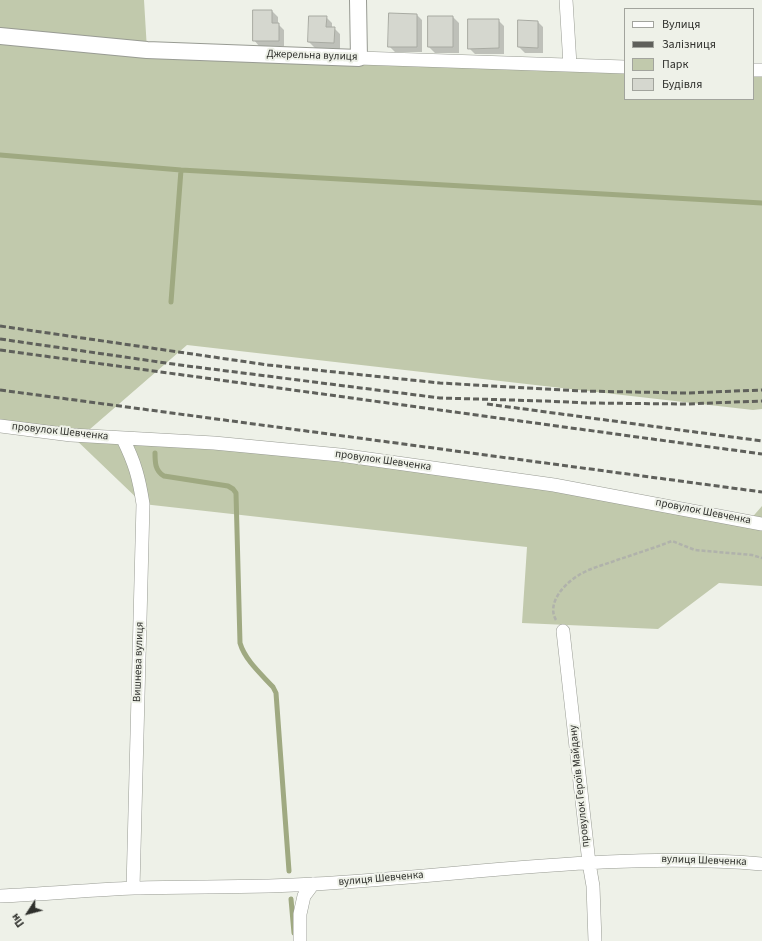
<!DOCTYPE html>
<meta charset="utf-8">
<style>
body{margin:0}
#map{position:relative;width:762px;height:941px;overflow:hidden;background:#eef1e8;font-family:"Source Sans 3",sans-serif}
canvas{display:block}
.legend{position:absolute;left:624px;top:8px;width:130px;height:92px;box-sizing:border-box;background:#eef1e8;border:1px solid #a2a49d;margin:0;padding:5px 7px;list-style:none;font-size:12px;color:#2f302c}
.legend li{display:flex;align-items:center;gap:8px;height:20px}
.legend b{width:20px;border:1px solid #a2a49d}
.north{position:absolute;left:8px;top:893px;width:40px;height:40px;-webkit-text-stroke:3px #eef1e8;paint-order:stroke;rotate:234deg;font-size:11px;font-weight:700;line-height:16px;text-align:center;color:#2f302c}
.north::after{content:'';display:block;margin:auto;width:14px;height:18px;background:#2f302c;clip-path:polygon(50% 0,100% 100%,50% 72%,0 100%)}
</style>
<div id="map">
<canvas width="762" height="941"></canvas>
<ul class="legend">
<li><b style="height:5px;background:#fff"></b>Вулиця</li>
<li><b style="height:5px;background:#5f605b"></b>Залізниця</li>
<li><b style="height:11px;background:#c1c9ac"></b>Парк</li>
<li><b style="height:11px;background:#d5d7cf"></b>Будівля</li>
</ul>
<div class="north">Пн</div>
</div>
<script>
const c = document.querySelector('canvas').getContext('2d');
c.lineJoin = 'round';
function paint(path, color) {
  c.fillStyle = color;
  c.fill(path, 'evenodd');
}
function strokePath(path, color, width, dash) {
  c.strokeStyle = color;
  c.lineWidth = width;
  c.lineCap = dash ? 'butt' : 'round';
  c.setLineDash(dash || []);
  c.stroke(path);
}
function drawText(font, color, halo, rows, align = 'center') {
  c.font = font + ' "Source Sans 3",sans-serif';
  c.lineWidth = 4;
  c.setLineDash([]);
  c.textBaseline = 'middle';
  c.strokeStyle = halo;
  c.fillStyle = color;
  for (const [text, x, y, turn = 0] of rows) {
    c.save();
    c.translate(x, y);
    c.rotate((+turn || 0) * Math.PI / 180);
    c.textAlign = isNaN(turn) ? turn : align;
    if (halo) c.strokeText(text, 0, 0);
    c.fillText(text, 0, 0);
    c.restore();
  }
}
paint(new Path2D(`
 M 0,0 L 144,0 L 147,50 L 625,67 L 625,99 L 753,99 L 753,70 L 762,70 L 762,409 L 753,410 L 187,345 L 82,436 L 340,455 L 749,521 L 762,506 L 762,586 L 719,583 L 658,629 L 522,623 L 527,547 L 143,504 L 71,435 L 0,425 Z`), '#c1c9ac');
paint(new Path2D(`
 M 272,11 L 278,17 L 278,24 L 284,30 L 284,46 L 259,46 L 254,40 Z
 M 417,15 L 422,20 L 422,52 L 395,52 L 389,46 Z
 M 326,17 L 332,23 L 332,28 L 334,28 L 340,34 L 340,49 L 315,48 L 309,42 Z
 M 453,17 L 459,23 L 459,53 L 435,53 L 429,47 Z
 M 498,20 L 504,26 L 504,54 L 475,54 L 469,48 Z
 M 538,22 L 543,27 L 543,53 L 525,53 L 519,47 Z`), '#0003');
strokePath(new Path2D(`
 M 0,155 L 181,170 L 762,203
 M 171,302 L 181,170
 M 155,453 C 155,462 155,471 164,476 L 228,486 L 233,489 L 236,493 L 240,643 C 245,660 261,674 273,687 L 276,693 L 289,871
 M 291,899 L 294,933`), '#9fa981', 5);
const building = new Path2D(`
 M 253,10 L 272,10 L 272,23 L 279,23 L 279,41 L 253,41 Z
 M 389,13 L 417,14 L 417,47 L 388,47 Z
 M 309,16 L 327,16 L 326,27 L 335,27 L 334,43 L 308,42 Z
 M 428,16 L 453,16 L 453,47 L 428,47 Z
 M 468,19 L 499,19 L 499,48 L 468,49 Z
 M 518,20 L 538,21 L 538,48 L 518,47 Z`);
paint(building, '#d5d7cf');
strokePath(building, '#a8aaa2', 1);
const minor = new Path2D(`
 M 566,0 L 570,65
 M 359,58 L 625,67
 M 753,70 L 762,70
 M 0,426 L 71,435 L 214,443 L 340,455 L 554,485 L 762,524
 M 123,439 C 135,463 139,478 143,504 L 133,888
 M 563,631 L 589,863 L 593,886 L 595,941
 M 0,896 C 45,894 89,890 134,888 C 194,886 254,888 314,884 C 463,876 613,851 762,864
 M 300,941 L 300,914 L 304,896 L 313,884`);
const tertiary = new Path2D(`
 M 0,36 L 147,50 L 359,58 L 358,0`);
strokePath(minor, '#989b93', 14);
strokePath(tertiary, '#989b93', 18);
strokePath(new Path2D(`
 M 556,620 C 546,603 565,583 579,575 C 590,568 604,565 617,560 C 635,554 654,548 672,541 L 695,550 L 752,555 L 762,558`), '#b0b2ab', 2.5, [4, 2]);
strokePath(minor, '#fff', 13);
strokePath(tertiary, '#fff', 16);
strokePath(new Path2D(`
 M 0,326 L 268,365 L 440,383 L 581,391 L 686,393 L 762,390
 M 0,339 L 180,365 L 440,398 L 546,401 L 587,403 L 686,404 L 762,401
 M 0,350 L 762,454
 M 0,390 L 762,492
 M 487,404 L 762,441`), '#5f605b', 3, [6, 3]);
drawText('11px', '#2f302c', '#eef1e8', [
 ["Джерельна вулиця",312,56,2],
 ["провулок Шевченка",60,432,6],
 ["провулок Шевченка",383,461,8],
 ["провулок Шевченка",703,512,11],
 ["Вишнева вулиця",139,662,-88],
 ["провулок Героїв Майдану",580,786,-96],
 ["вулиця Шевченка",704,861,2],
 ["вулиця Шевченка",381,879,-5]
]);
</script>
